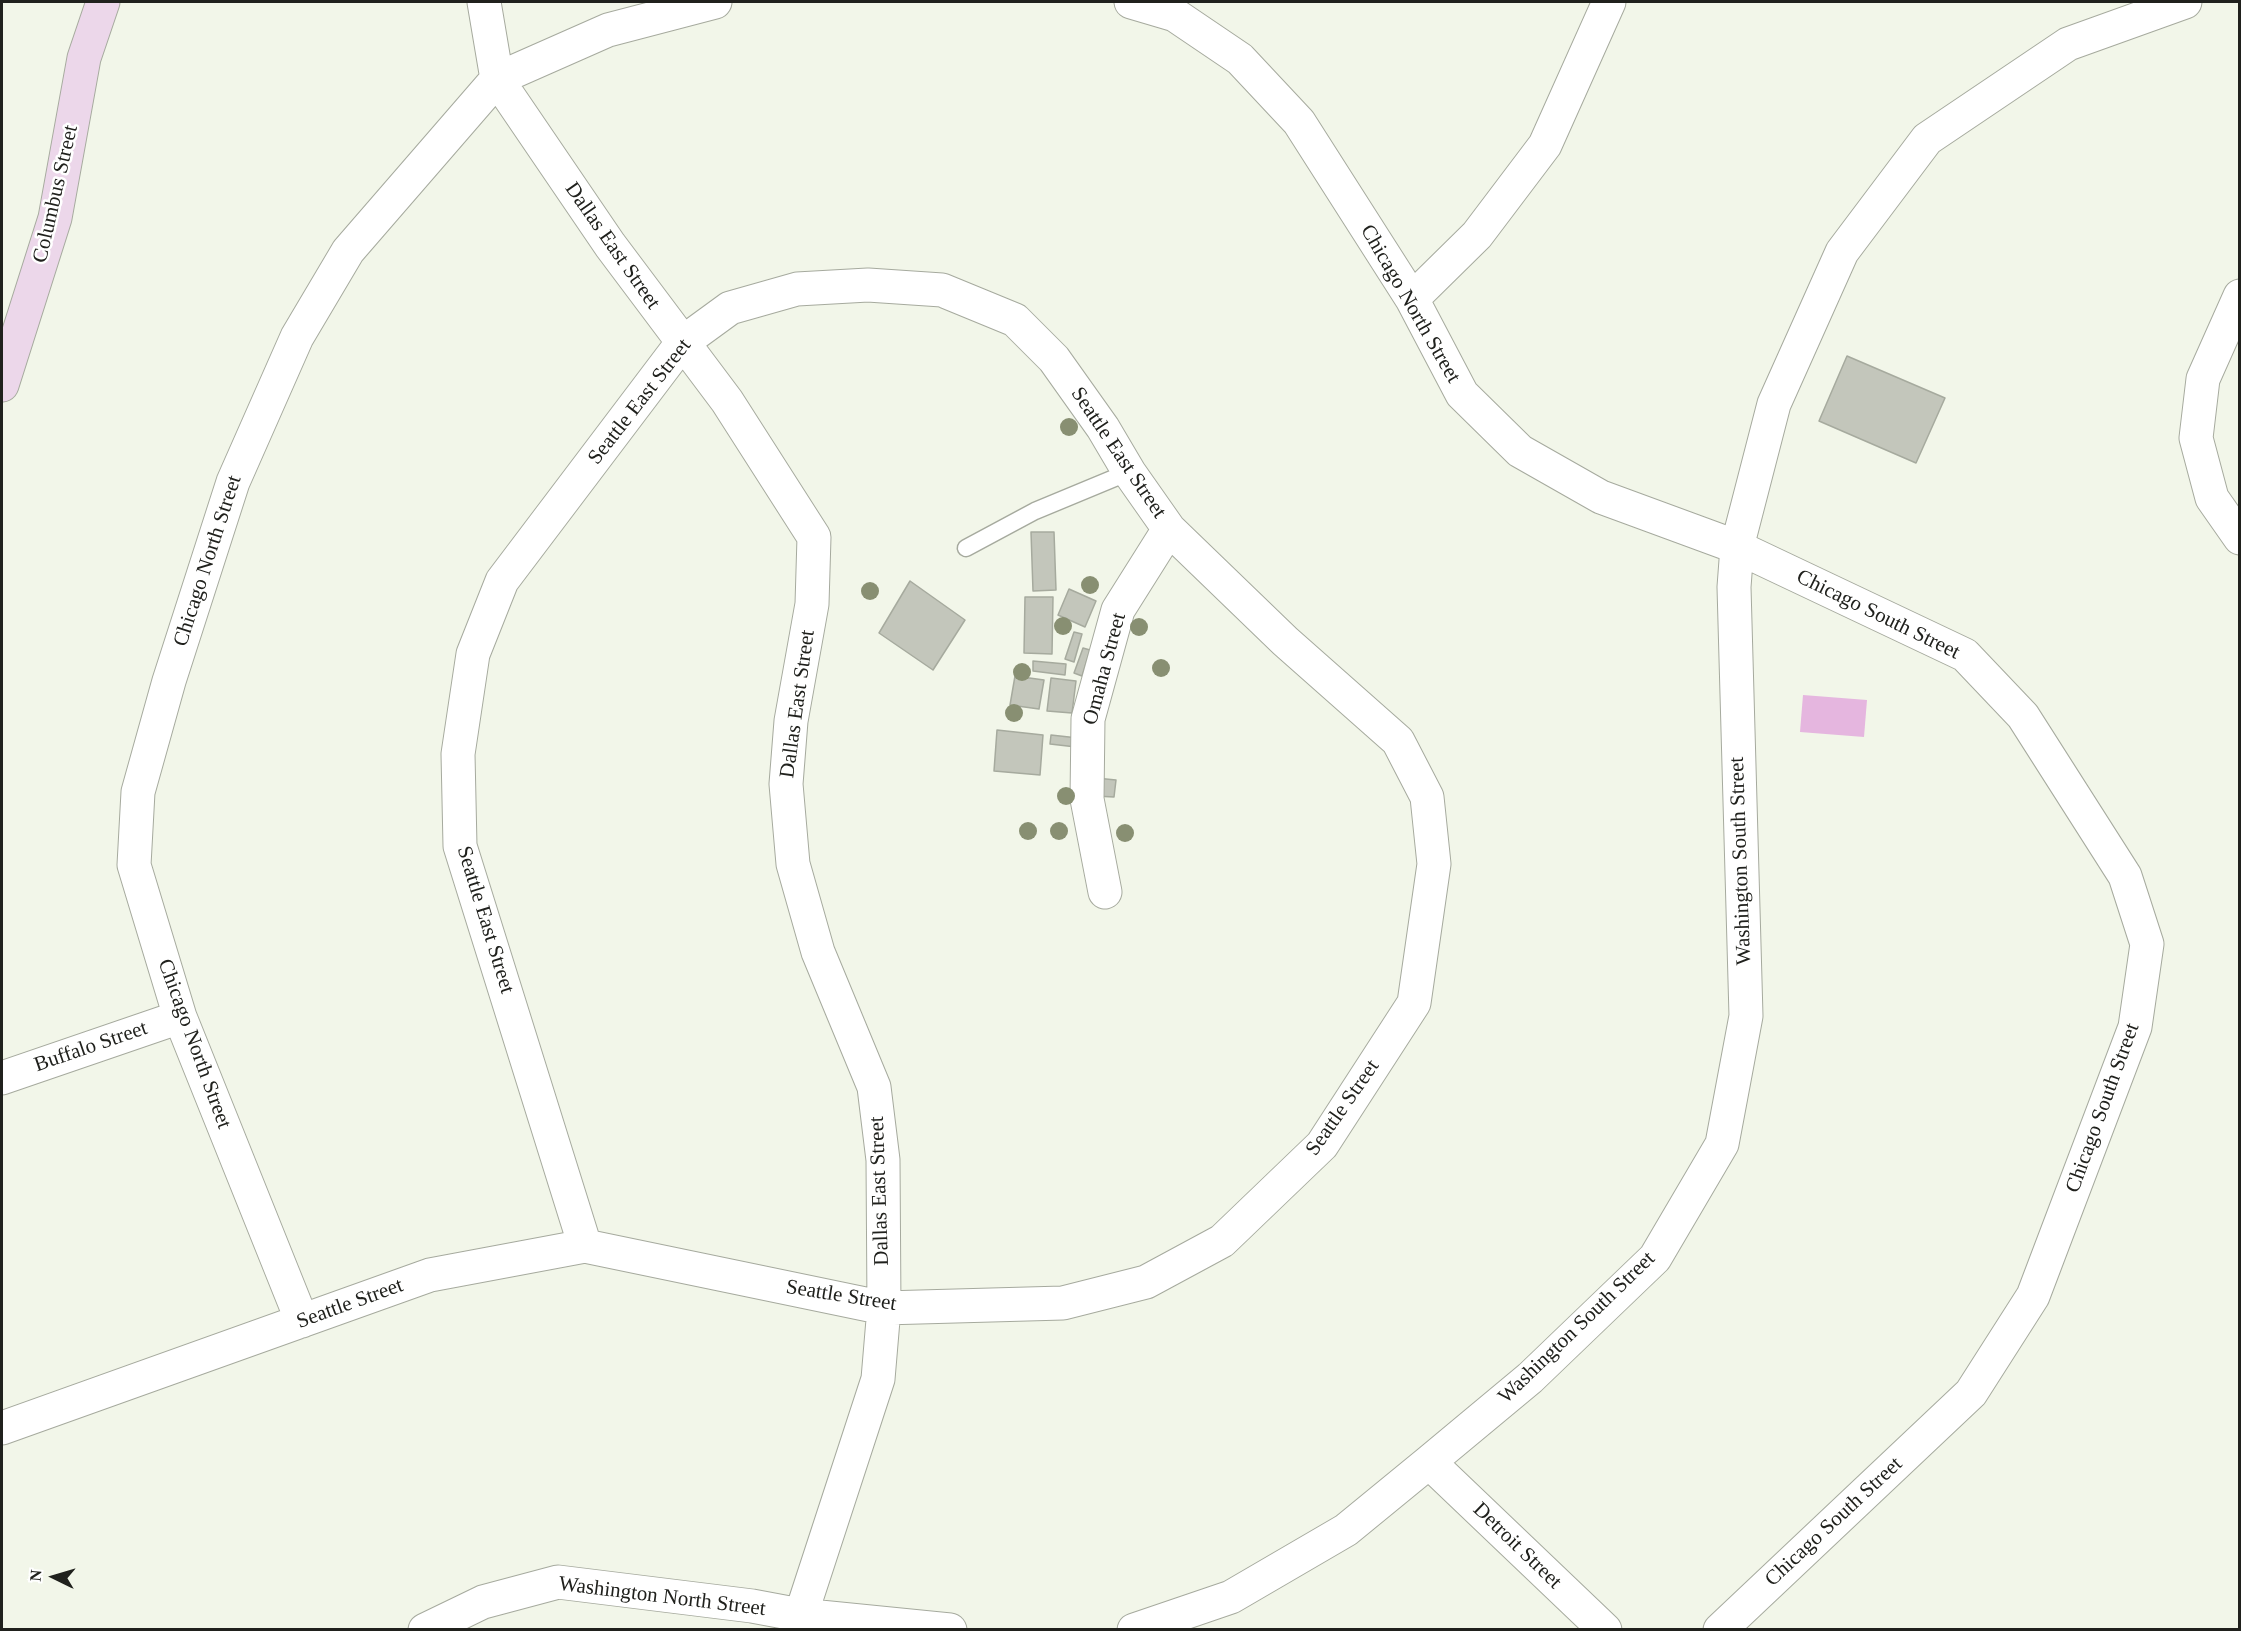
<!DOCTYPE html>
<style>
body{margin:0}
#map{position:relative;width:2241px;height:1631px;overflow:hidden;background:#f2f6e9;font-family:Georgia,serif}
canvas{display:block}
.frame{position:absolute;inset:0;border:3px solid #20211d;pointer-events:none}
.north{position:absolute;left:24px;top:1547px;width:60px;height:60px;-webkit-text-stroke:4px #fff;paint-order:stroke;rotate:275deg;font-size:16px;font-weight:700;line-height:24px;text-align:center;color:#20211d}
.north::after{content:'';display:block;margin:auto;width:21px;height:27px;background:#20211d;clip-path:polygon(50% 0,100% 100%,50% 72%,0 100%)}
</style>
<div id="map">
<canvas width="2241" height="1631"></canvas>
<div class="frame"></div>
<div class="north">N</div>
</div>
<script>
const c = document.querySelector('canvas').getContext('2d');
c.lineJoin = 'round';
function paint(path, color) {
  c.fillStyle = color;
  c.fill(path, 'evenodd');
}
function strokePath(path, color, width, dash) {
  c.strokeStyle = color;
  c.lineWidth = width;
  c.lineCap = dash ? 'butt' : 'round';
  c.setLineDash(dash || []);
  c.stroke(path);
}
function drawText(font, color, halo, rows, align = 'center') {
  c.font = font + ' Georgia,serif';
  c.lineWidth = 5;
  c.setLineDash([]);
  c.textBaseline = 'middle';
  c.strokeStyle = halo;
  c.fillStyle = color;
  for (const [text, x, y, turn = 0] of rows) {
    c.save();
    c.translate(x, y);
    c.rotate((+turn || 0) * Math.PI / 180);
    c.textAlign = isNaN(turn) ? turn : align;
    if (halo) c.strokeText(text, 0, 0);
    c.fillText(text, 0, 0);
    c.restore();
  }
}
paint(new Path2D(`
 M 1803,695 L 1867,700 L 1864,737 L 1800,732 Z`), '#e5b6df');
const building = new Path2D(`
 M 1847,356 L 1945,398 L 1916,463 L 1819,421 Z
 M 1031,532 L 1054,532 L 1056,590 L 1033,591 Z
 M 910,581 L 965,620 L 933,670 L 879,633 Z
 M 1069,589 L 1096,601 L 1085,627 L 1058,615 Z
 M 1025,597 L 1053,597 L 1052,654 L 1024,653 Z
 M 1074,632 L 1082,634 L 1074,662 L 1065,659 Z
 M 1083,648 L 1090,650 L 1082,676 L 1074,673 Z
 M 1033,661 L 1066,664 L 1065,675 L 1033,671 Z
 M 1015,676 L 1044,680 L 1039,709 L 1010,705 Z
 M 1051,678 L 1076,681 L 1072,713 L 1047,711 Z
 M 997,730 L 1043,735 L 1040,775 L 994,771 Z
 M 1051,735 L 1078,738 L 1076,747 L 1050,744 Z
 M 1096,778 L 1116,780 L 1114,797 L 1095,796 Z`);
paint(building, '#c3c6bb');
strokePath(building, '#a6aa9e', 1.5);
const lane = new Path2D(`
 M 966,548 L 1035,511 L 1129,472`);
const street = new Path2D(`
 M 484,2 L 497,79 L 610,245 L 727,401 L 814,537 L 812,604 L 791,721 L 786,784 L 793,864 L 818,952 L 874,1087 L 883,1160 L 884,1308 L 878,1379 L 796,1630
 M 1131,2 L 1175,15 L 1240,59 L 1299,122 L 1412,299 L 1462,394 L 1520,451 L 1601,497 L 1737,547 L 1965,655 L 2023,716 L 2125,876 L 2147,944 L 2135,1027 L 2033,1296 L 1971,1393 L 1720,1630
 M 2240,296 L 2203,379 L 2196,438 L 2212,498 L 2240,538
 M 1412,299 L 1477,235 L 1545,145 L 1609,2
 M 1105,892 L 1087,799 L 1088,719 L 1118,610 L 1169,529
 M 2,1078 L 180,1017
 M 302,1321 L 180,1017 L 134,865 L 138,792 L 169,681 L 233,482 L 297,337 L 348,251 L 497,79 L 608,30 L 715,2
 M 2,1428 L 430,1275 L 585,1246 L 884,1308 L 1063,1303 L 1146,1282 L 1222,1241 L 1322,1145 L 1414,1003 L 1434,864 L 1427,797 L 1398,741 L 1285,641 L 1169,529 L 1129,472 L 1103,428 L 1054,359 L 1015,320 L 942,290 L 868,285 L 797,289 L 730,308 L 682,343 L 502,581 L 473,654 L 458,754 L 460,846 L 585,1246
 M 1429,1462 L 1605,1630
 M 425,1630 L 483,1602 L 558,1582 L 752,1606 L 800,1615 L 950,1630
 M 1134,1630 L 1231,1597 L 1346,1530 L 1429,1462 L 1530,1378 L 1655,1258 L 1722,1144 L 1746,1016 L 1734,587 L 1737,547 L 1774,404 L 1842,252 L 1927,139 L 2068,44 L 2185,2`);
const secondary = new Path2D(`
 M 2,385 L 55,218 L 84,58 L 103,2`);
strokePath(lane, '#a6aa9e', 19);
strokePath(street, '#a6aa9e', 35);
strokePath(secondary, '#a6aa9e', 35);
strokePath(lane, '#fff', 16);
strokePath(street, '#fff', 33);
strokePath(secondary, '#ecd7ea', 33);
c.fillStyle = '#888f72';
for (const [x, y] of [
 [1069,427],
 [1090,585],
 [870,591],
 [1063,626],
 [1139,627],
 [1161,668],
 [1022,672],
 [1014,713],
 [1066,796],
 [1028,831],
 [1059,831],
 [1125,833]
]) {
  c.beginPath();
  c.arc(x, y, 9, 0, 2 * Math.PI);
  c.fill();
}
drawText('21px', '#20211d', '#fff', [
 ["Columbus Street",56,194,-77],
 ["Dallas East Street",612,246,55],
 ["Chicago North Street",1410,304,60],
 ["Seattle East Street",640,402,-52],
 ["Seattle East Street",1118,453,56],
 ["Chicago North Street",208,561,-72],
 ["Chicago South Street",1878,615,26],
 ["Omaha Street",1105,669,-75],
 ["Dallas East Street",798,704,-82],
 ["Washington South Street",1741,861,-92],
 ["Seattle East Street",485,920,73],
 ["Chicago North Street",194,1044,70],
 ["Buffalo Street",91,1047,-19],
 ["Seattle Street",1343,1108,-55],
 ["Chicago South Street",2103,1108,-70],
 ["Dallas East Street",880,1191,-92],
 ["Seattle Street",841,1296,9],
 ["Seattle Street",350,1304,-20],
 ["Washington South Street",1577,1328,-44],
 ["Chicago South Street",1834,1522,-43],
 ["Detroit Street",1517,1546,44],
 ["Washington North Street",662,1597,7]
]);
</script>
